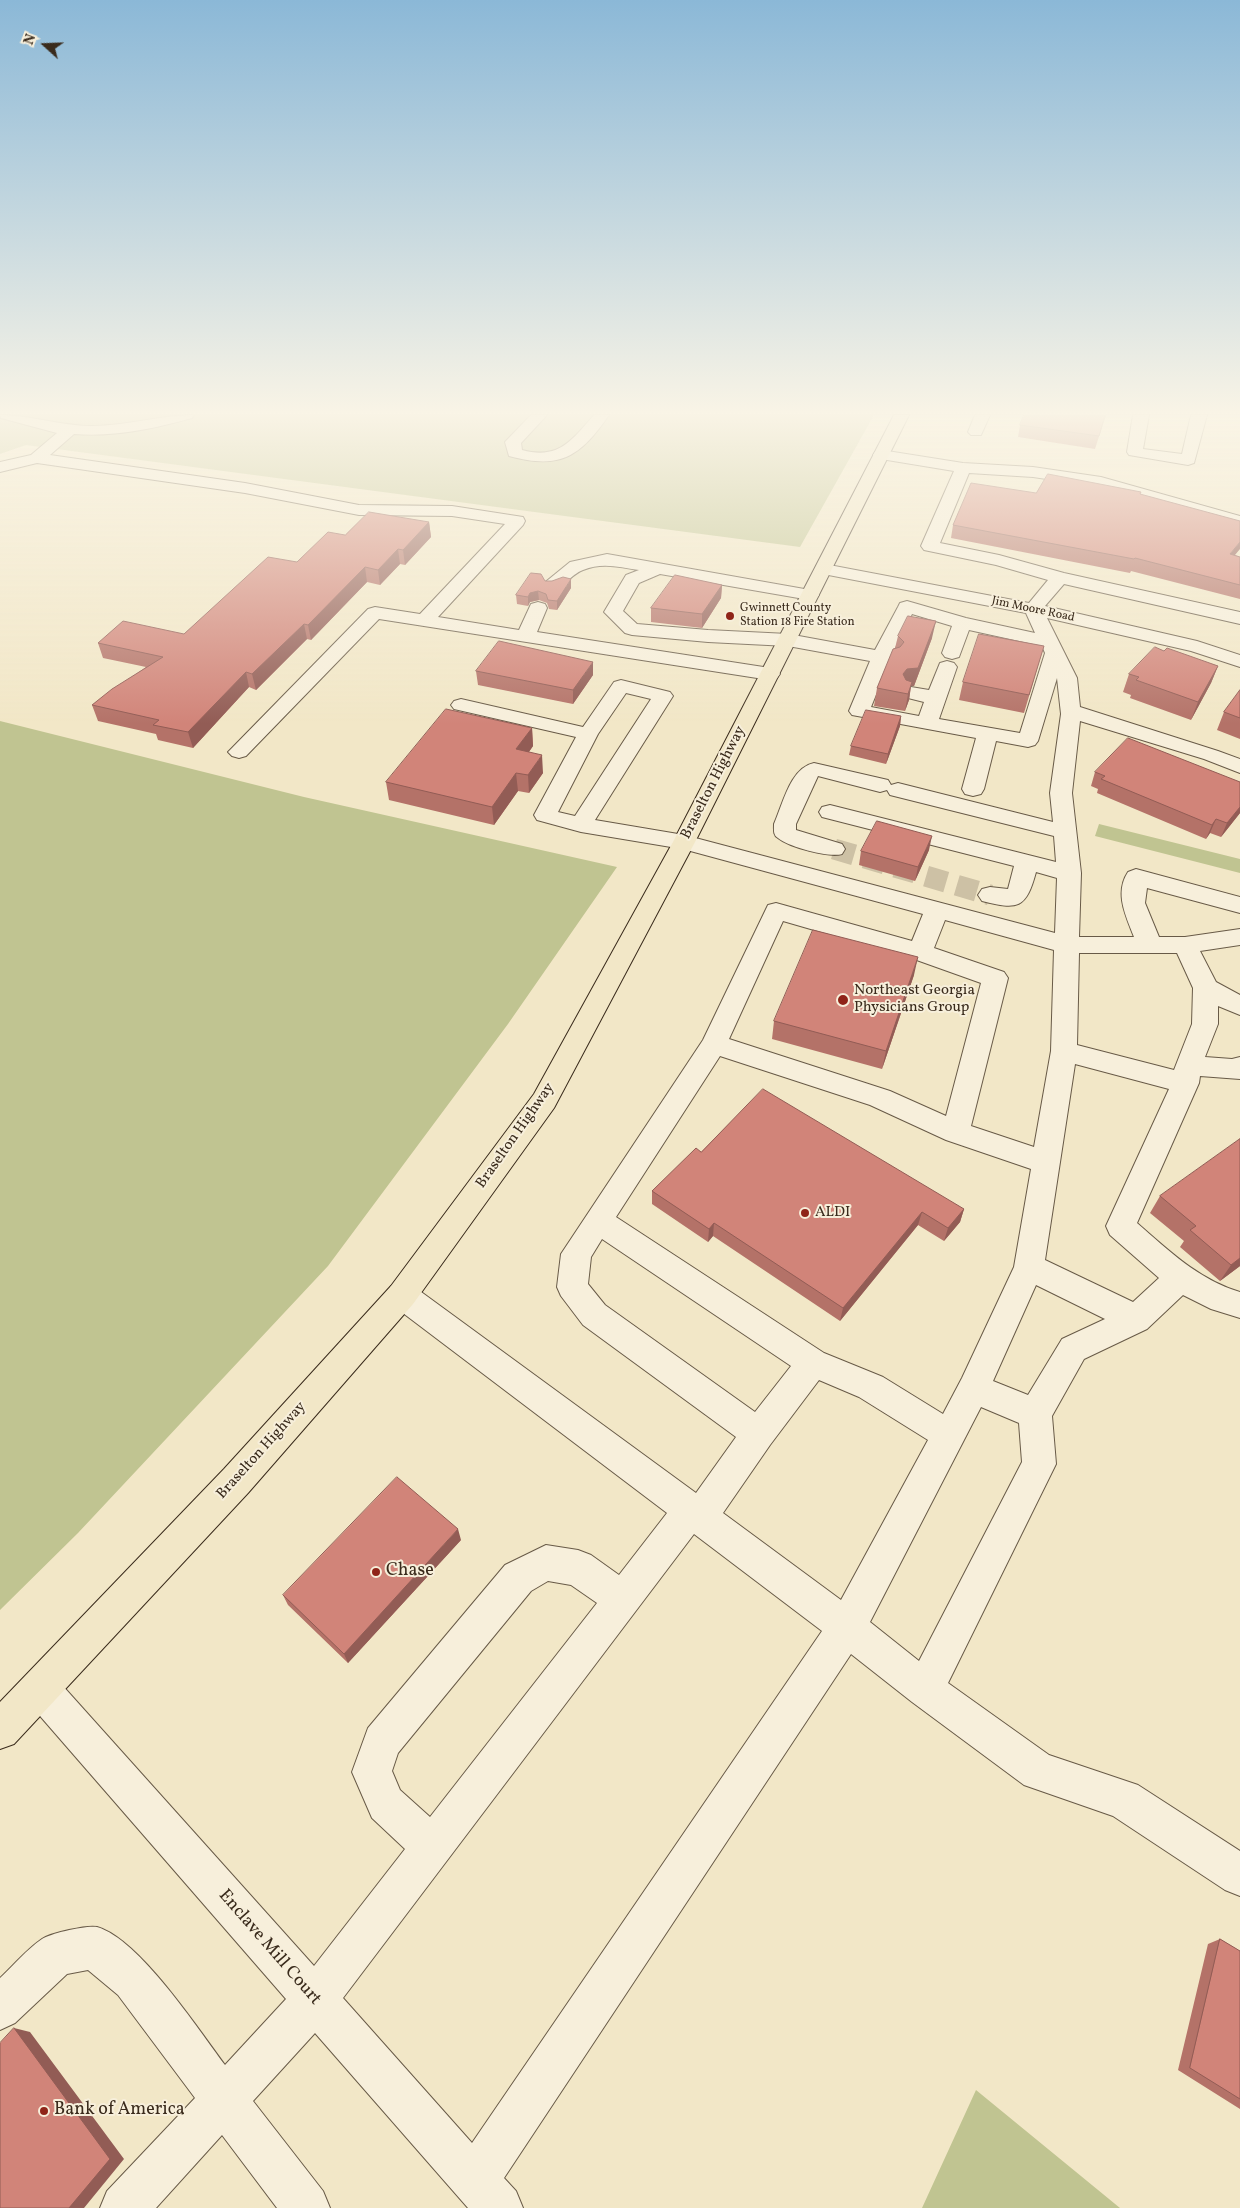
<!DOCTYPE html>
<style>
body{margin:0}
#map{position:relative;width:1240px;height:2208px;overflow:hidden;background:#f2e7c7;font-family:Vollkorn,serif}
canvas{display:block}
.north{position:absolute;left:20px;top:20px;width:50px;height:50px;-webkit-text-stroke:4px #f7efdb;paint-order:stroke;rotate:290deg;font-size:14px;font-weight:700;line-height:20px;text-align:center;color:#3a2b1c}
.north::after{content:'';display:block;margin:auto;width:18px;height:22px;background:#3a2b1c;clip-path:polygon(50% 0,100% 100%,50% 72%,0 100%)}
</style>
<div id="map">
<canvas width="1240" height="2208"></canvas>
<div class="north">N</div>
</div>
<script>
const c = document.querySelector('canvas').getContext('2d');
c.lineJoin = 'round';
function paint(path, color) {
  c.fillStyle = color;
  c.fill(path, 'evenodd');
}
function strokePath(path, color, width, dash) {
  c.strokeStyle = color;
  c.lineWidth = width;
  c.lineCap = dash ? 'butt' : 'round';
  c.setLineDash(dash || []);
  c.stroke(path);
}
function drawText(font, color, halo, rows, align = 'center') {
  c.font = font + ' Vollkorn,serif';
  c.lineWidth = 4;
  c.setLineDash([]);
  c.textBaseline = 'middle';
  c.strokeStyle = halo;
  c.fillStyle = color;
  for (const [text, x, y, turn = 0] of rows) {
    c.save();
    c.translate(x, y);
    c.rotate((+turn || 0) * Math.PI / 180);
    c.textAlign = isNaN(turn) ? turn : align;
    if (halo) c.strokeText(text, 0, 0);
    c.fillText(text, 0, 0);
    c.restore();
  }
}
paint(new Path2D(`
 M 0,415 L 874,415 L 800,547 L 26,445 L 0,454 Z
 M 0,721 L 304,797 L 617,867 L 508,1024 L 328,1266 L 78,1533 L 0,1610 Z
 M 1099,824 L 1240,859 L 1240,873 L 1095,836 Z
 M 976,2090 L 1120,2208 L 922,2208 Z`), '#c0c491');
strokePath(new Path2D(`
 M 834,849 L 990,895`), '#cdc1a5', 21, [21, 11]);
const minor = new Path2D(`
 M 0,415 C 31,415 60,426 91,426 C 127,426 160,415 194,415 L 192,418 C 152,429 116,437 74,434 L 50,455 L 245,483 L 359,505 L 452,506 L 523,517 L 525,521 L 523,525 L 438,617 L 519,630 L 531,604 L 538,602 L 545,604 L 547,608 L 537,632 L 770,668 L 777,670 L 780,674 L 777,678 L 770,680 L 379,619 L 246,756 L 239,758 L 232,756 L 228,752 L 232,748 L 368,609 L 375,607 L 420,614 L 505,524 L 452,516 L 359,515 L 245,493 L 37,463 L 0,472 L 0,462 L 31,455 L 57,433 L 1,418 Z
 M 531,415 L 547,415 L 521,443 L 522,450 C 559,460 572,440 594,415 L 609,415 C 580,457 560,470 509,456 L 505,442 Z
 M 975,415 L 990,415 L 981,435 L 971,435 L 968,432 Z
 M 1133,415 L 1149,415 L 1143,449 L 1182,454 L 1191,415 L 1207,415 L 1194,463 L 1188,465 L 1129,455 L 1127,452 Z
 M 881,450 L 963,463 L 1033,467 L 1101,477 L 1240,516 L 1240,526 L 1100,487 L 1033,477 L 969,473 L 940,543 L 999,555 L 1064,573 L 1240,612 L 1240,624 L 1064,584 L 1045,606 L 1197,641 L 1240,655 L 1240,667 L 1191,651 L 1047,618 L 1077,678 L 1080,707 L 1218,751 L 1240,759 L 1240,773 L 1204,759 L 1080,721 L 1072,793 L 1081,873 L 1079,937 L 1134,937 C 1126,916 1114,893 1128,872 L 1136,869 L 1240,897 L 1240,913 L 1147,888 L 1145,903 L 1159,937 L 1185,937 L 1240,929 L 1240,945 L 1200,951 L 1216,982 L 1240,995 L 1240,1015 L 1218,1006 L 1218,1024 L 1205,1057 L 1232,1059 L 1240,1057 L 1240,1079 L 1200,1076 L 1199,1083 L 1137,1223 C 1168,1250 1199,1280 1240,1292 L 1240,1318 L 1211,1309 L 1183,1295 L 1147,1329 L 1084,1359 L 1052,1416 L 1056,1464 L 948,1683 L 1049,1755 L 1138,1785 L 1240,1851 L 1240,1896 L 1225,1890 L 1113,1816 L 1024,1785 L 912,1702 L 851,1654 L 504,2178 L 516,2191 L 523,2208 L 468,2208 L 315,2033 L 253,2101 L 323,2191 L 330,2208 L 277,2208 L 222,2135 L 156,2208 L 100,2208 L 107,2191 L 195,2098 L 118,1995 L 88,1970 L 67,1974 L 15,2023 L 0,2030 L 0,1978 C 13,1966 27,1949 42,1939 C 51,1933 87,1925 97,1927 C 139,1939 198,2029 225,2065 L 286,1999 L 27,1701 L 21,1688 L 27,1675 L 40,1669 L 53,1675 L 314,1966 L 405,1849 L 372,1818 L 352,1772 L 368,1728 L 505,1565 L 546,1545 L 578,1550 L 591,1555 L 619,1575 L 667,1513 L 391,1304 L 387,1295 L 391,1286 L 402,1282 L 413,1286 L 696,1493 L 736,1437 L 583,1325 L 561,1296 L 557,1287 L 561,1254 L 703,1040 L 768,905 L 776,903 L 912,941 L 923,914 L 683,849 L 581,832 L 537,820 L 534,815 L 576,737 L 454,709 L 451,705 L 454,701 L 461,699 L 583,727 L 614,682 L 621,680 L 670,692 L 673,696 L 595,820 L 684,835 L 1055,933 L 1057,878 L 1036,872 C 1026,909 1018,910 982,901 L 978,895 L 982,889 L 990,887 L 1008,889 L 1014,866 L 822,817 L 819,812 L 822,807 L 830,805 L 1056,862 L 1054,836 L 890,795 L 887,790 L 880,792 L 818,776 L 796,824 L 796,830 L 842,844 L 845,849 L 842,854 C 829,858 789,847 778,838 C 773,835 774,830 774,824 C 783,804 790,768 814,763 L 888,780 L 891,785 L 898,783 L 1053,822 L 1050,793 L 1061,714 L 1057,678 L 1038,741 L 1035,745 L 1028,747 L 996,741 L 984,789 L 981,794 L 973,796 L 965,794 L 962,789 L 976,738 L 852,715 L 849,711 L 870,661 L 788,646 L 708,642 L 632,635 L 625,633 L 604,612 L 626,575 L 639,570 C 619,567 602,562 583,570 C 569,575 563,592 546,588 L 543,584 L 570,562 L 607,554 L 810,590 L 816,591 L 819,595 L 816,599 L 810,600 L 660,574 L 639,583 L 623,611 L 637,624 L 708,630 L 788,634 L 875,650 L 898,607 L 900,603 L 907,601 L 966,618 L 1035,633 L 1026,613 L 818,573 L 815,569 L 818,565 L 824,564 L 1029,603 L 1048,580 L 996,565 L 924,550 L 921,546 L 954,471 L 875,458 L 873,455 L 875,452 ZM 912,614 L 952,626 L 942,653 L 945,657 L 952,659 L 959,657 L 969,630 L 1042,646 L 1045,653 L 1020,733 L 939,719 L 957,667 L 954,663 L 947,661 L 940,663 L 929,690 L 911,687 L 904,689 L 901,693 L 904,697 L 924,702 L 919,716 L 871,707 L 888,665 L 896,663 L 899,659 L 892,654 ZM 626,693 L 651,699 L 575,816 L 558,812 L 598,734 ZM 945,920 L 1054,950 L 1051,1051 L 1034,1147 L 971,1126 L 1008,978 L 1004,972 L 934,948 ZM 783,921 L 911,958 L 981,983 L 946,1116 L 890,1091 L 729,1039 ZM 1079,953 L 1177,953 L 1193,988 L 1192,1024 L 1174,1070 L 1077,1045 ZM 720,1056 L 870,1105 L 946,1140 L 1031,1169 L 1014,1267 L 962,1378 L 943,1414 L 883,1377 L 824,1353 L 616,1217 ZM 1075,1064 L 1169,1089 L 1106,1226 L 1110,1235 L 1159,1278 L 1133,1302 L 1045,1260 ZM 602,1239 L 791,1366 L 755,1412 L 605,1305 L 588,1284 L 591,1257 ZM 1036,1285 L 1105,1319 L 1062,1339 L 1028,1395 L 993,1381 ZM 819,1380 L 859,1397 L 928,1440 L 841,1600 L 723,1513 L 770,1445 ZM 981,1407 L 1019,1423 L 1022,1462 L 919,1661 L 870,1622 ZM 694,1534 L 822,1631 L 472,2143 L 343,1998 ZM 548,1581 L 571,1585 L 597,1603 L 430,1817 L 400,1790 L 392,1771 L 398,1753 L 531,1591 Z`);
const major = new Path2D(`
 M 894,415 L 909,415 L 695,842 L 554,1108 L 413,1304 L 248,1493 L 14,1744 L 0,1749 L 0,1702 L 224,1469 L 391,1286 L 534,1094 L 673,842 Z`);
strokePath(minor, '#685a47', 2);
strokePath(major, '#3a2b1c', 2);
paint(minor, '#f7efdb');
paint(major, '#f2e7c7');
paint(new Path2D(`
 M 1106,415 L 1095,449 L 1018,437 L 1020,425 Z
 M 1036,493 L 1141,494 L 1235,555 L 1240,557 L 1240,599 L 1131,571 L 1130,573 L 951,538 L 953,525 Z
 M 429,522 L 431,537 L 405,565 L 400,564 L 380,585 L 367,582 L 311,640 L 307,639 L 256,690 L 249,687 L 193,748 L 158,740 L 156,734 L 98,721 L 92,705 L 146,667 L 103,658 L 98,643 L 184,634 L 297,562 L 345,535 Z
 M 545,581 L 571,588 L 557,610 L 549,609 L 547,603 L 539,600 L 530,602 L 528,606 L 517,604 L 516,595 Z
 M 722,585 L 721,598 L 702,628 L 651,622 L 651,608 Z
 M 898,636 L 932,638 L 914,686 L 911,686 L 909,700 L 905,711 L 874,706 L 877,688 L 895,648 Z
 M 1044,646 L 1024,713 L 959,700 L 963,682 Z
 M 1164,651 L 1218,666 L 1211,683 L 1191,720 L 1130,698 L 1131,695 L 1123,692 L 1129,674 Z
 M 476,671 L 593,675 L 573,704 L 478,685 Z
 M 1240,690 L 1240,739 L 1217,730 L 1224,712 Z
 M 901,716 L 900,726 L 886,764 L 849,755 L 851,746 Z
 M 532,728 L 533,746 L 529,752 L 543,773 L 529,793 L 518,791 L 494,825 L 389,800 L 386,782 Z
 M 1095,772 L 1240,782 L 1240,813 L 1221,837 L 1210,833 L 1206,839 L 1097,793 L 1098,789 L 1091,786 Z
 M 929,850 L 915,881 L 859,865 L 861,851 Z
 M 914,975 L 882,1069 L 772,1039 L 774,1021 Z
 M 1240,1139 L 1240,1266 L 1220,1281 L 1180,1247 L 1184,1241 L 1150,1213 L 1160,1196 Z
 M 701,1152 L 964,1209 L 960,1222 L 944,1241 L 918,1225 L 840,1321 L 713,1236 L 708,1242 L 652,1204 L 652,1191 Z
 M 461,1540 L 348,1663 L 288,1605 L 283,1595 Z
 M 1220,1939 L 1240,1951 L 1240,2109 L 1178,2070 L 1208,1944 Z`), '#b47268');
paint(new Path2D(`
 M 429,522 L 431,537 L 405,565 L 403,550 Z
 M 1240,542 L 1240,549 L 1225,567 L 1230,554 Z
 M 398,549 L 400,564 L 380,585 L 378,570 Z
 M 365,567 L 367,582 L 311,640 L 308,625 Z
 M 571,579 L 571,588 L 557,610 L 557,601 Z
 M 722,585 L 721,598 L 702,628 L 702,614 Z
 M 538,591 L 539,600 L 530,602 L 528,606 L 528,597 L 530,593 Z
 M 936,621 L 932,638 L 914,686 L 911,686 L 909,700 L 905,711 L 908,694 L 903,687 L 903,674 Z
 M 304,624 L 307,639 L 256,690 L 252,674 Z
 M 593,662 L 593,675 L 573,704 L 573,690 Z
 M 1218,666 L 1211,683 L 1191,720 L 1198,702 Z
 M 246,672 L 249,687 L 193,748 L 188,732 Z
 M 901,716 L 900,726 L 886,764 L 888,754 Z
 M 532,728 L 533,746 L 518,767 L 516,749 Z
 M 542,755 L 543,773 L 529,793 L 528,775 Z
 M 516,773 L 518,791 L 494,825 L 492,807 Z
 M 1240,807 L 1240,813 L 1221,837 L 1227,823 Z
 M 1216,819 L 1210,833 L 1206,839 L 1212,825 Z
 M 932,836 L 929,850 L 915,881 L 918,867 Z
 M 918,957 L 914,975 L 882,1069 L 886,1051 Z
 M 964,1209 L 960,1222 L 944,1241 L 948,1228 Z
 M 922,1212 L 918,1225 L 840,1321 L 843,1308 Z
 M 714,1223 L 713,1236 L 708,1242 L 709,1229 Z
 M 1240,1258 L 1240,1266 L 1220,1281 L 1231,1265 Z
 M 458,1529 L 461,1540 L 348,1663 L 344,1654 Z
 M 14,2028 L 30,2032 L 124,2159 L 84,2208 L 69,2208 Z`), '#925c55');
const building = new Path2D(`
 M 1024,415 L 1105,415 L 1099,436 L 1020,425 Z
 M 1048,474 L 1141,492 L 1140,494 L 1240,521 L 1240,542 L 1230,554 L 1240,557 L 1240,585 L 1135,558 L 1134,559 L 953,525 L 971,483 L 1036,493 Z
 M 369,512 L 429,522 L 403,550 L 398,549 L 378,570 L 365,567 L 308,625 L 304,624 L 252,674 L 246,672 L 188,732 L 153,725 L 159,720 L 92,705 L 112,689 L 163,657 L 98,643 L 123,621 L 184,634 L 268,557 L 297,562 L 328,532 L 345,535 Z
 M 531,573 L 541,574 L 545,581 L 552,581 L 563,577 L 571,579 L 557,601 L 548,600 L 546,594 L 538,591 L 530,593 L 528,597 L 516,595 Z
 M 675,575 L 722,585 L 702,614 L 651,608 Z
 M 908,616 L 936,621 L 918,668 L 907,669 L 903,674 L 906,680 L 912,682 L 908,694 L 877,688 L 893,649 L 900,647 L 904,642 L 898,636 Z
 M 979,634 L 1044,646 L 1029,695 L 963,682 Z
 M 499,641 L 593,662 L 573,690 L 476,671 Z
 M 1155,647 L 1164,651 L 1167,648 L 1218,666 L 1198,702 L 1136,680 L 1139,677 L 1129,674 Z
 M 1240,690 L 1240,718 L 1224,712 Z
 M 446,709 L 532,728 L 516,749 L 542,755 L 528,775 L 516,773 L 492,807 L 386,782 Z
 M 866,710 L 901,716 L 888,754 L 851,746 Z
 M 1128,738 L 1240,782 L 1240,807 L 1227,823 L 1216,819 L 1212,825 L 1101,779 L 1105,776 L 1095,772 Z
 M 877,821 L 932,836 L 918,867 L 861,851 Z
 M 813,930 L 918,957 L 886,1051 L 774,1021 Z
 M 763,1089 L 964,1209 L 948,1228 L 922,1212 L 843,1308 L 714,1223 L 709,1229 L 652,1191 L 696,1148 L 701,1152 Z
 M 1240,1139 L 1240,1258 L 1231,1265 L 1190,1230 L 1196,1226 L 1160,1196 Z
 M 397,1477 L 458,1529 L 344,1654 L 283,1595 Z
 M 1220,1939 L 1240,1951 L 1240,2099 L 1190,2068 Z
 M 14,2028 L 110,2159 L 69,2208 L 0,2208 L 0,2043 Z`);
paint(building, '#d18479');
strokePath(building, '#925c55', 1);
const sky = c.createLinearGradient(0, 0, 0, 724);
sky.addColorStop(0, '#8bb8d7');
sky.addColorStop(0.57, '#f9f4e6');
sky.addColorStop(1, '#f9f4e600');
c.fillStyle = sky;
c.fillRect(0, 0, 1240, 724);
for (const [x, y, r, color] of [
 [730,616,5,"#8f2418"],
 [843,1000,6,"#8f2418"],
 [805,1213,5,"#8f2418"],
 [376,1572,5,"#8f2418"],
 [44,2111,5,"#8f2418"]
]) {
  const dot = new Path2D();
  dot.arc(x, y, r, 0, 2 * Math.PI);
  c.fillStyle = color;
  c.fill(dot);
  strokePath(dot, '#f7efdb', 2);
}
drawText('12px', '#3a2b1c', '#f7efdb', [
 ["Gwinnett County",740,609],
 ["Station 18 Fire Station",740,623]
], 'left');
drawText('12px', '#3a2b1c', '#f7efdb', [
 ["Jim Moore Road",1033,610,12]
]);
drawText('15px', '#3a2b1c', '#f7efdb', [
 ["Braselton Highway",714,783,-63],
 ["Braselton Highway",516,1136,-55],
 ["Braselton Highway",262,1451,-48]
]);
drawText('15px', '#3a2b1c', '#f7efdb', [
 ["Northeast Georgia",854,991],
 ["Physicians Group",854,1008],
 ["ALDI",815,1213]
], 'left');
drawText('18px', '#3a2b1c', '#f7efdb', [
 ["Chase",386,1572],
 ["Bank of America",54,2111]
], 'left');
drawText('18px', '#3a2b1c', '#f7efdb', [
 ["Enclave Mill Court",269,1948,49]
]);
</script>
